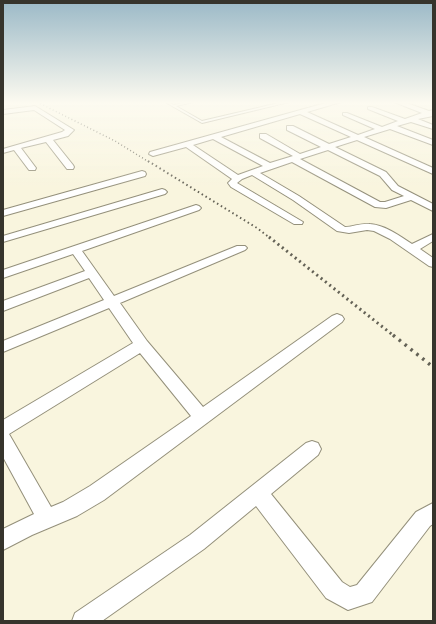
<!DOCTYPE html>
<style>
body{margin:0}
#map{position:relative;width:436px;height:624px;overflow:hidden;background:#f9f5de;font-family:Jost,sans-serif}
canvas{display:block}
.frame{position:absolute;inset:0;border:4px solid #36342c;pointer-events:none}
</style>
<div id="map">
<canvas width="436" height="624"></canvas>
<div class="frame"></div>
</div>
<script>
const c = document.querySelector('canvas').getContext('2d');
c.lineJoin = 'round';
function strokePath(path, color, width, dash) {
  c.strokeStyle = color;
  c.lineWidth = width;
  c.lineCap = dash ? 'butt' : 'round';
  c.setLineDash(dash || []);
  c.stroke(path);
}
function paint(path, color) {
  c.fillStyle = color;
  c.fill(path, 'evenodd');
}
const service = new Path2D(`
 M 165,102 L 169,102 L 174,105 L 186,102 L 193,102 L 176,106 L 202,121 L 283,102 L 289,102 L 202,123 Z`);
const minor = new Path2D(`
 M 329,102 L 341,102 L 307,112 L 358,135 L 375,129 L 343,115 L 343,113 L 347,113 L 382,127 L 398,121 L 368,109 L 368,107 L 372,107 L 405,119 L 422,113 L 394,102 L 404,102 L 429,111 L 433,110 L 433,116 L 418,119 L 433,125 L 433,129 L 411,122 L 397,126 L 433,140 L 433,145 L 390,129 L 364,137 L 433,168 L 433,174 L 357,140 L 335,147 L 386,172 L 398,186 L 433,204 L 433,211 L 411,200 L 386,208 L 375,207 L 292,162 L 260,173 L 299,196 L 345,227 C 353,227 361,223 370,224 C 385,225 400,236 412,244 L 433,234 L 433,241 L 420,249 L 433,258 L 433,267 L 429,266 L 390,239 L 374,231 L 367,230 L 349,233 L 337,231 L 293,200 L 252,175 L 242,179 L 237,183 L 303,222 L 302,224 L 294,224 L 231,187 L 228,183 L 232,179 L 186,147 L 153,156 L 149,154 L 150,152 ZM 300,114 L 351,137 L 329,144 L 293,126 L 287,126 L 287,130 L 321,147 L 300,154 L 266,134 L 260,134 L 260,138 L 293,156 L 270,163 L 221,137 ZM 213,139 L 263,166 L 238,175 L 193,145 ZM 328,150 L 380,176 L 392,190 L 404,196 L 385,202 L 380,202 L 300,159 Z
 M 35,106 L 74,130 L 68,136 L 53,140 L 73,165 L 74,167 L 73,169 L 67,169 L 46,142 L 21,148 L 36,168 L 35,170 L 29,170 L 14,150 L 3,153 L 3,149 L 62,132 L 65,130 L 34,110 L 3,114 L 3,110 Z
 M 142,171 L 145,172 L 146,174 L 145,176 L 3,216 L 3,210 Z
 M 162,189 L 165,190 L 167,192 L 165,194 L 3,242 L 3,236 Z
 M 196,205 L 199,206 L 201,208 L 199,210 L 82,251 L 114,296 L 237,246 L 245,246 L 247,248 L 245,250 L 120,303 L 147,341 L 203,407 L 332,316 L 337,314 L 342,316 L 344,319 L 342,322 L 104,500 L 77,516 L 32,535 L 3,550 L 3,529 L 34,514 L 3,457 L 3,420 L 133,343 L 109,308 L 3,352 L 3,341 L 104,300 L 89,278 L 3,311 L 3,301 L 85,271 L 73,254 L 3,278 L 3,270 ZM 140,353 L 191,416 L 90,486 L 63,502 L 51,507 L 9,434 Z
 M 312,441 L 318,443 L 321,449 L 318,455 L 271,494 L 342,582 L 350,587 L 357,585 L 416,512 L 433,503 L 433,524 L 430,526 L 372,602 L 348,610 L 326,598 L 256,506 L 204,549 L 102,621 L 72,621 L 75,613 L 190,535 L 306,443 Z`);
strokePath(service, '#94907b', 2);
strokePath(minor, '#94907b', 2);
paint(service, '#fff');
paint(minor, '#fff');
strokePath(new Path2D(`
 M 37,102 L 115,141 L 149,162`), '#646256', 1.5, [1, 2.5]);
strokePath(new Path2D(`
 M 148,161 L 257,228 L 270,238`), '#646256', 2, [1.5, 3]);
strokePath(new Path2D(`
 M 269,237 L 394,336`), '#646256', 3, [2, 3.5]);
strokePath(new Path2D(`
 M 393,335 L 433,367`), '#646256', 3.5, [2.5, 5]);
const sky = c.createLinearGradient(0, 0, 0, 190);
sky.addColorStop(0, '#9bb9c7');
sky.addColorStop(0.54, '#fcfaf0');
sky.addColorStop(1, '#fcfaf000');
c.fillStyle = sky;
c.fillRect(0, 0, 436, 190);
</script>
